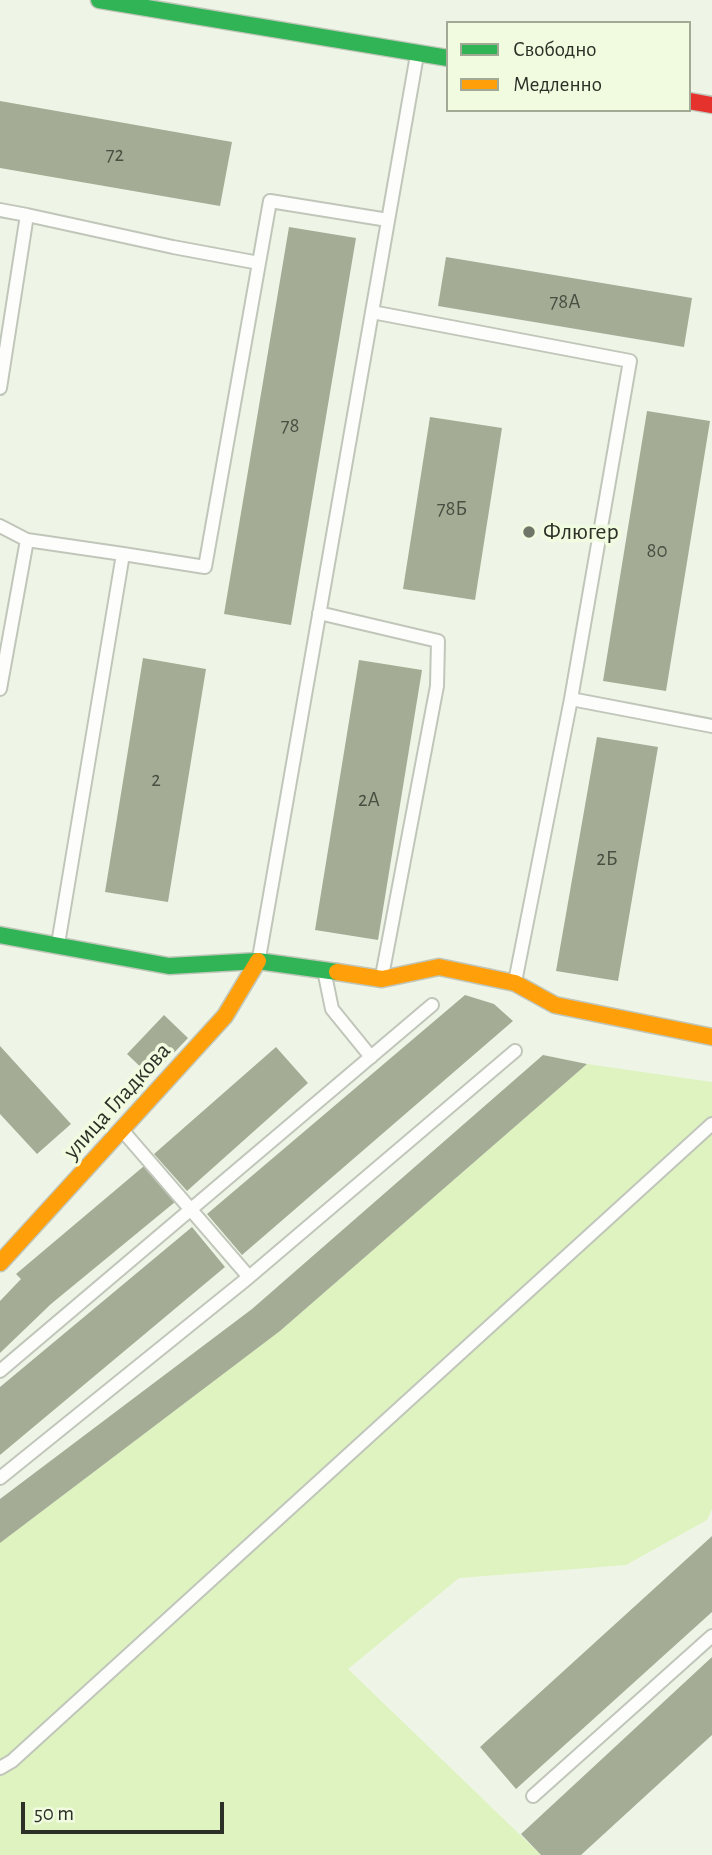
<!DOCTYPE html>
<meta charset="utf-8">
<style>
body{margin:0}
#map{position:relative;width:712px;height:1855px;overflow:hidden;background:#eff5e6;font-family:"Alegreya Sans",sans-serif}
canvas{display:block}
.legend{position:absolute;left:446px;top:21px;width:245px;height:91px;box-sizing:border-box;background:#f0fbe0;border:2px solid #a2aa96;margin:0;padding:9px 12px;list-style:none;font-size:21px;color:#2c3026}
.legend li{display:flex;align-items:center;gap:14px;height:35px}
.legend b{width:35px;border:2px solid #a2aa96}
.scale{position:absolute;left:21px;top:1802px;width:203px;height:32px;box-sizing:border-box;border:4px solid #2c3026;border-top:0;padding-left:9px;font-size:21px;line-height:24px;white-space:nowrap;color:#2c3026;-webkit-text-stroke:5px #f0fbe0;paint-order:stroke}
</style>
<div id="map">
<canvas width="712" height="1855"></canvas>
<ul class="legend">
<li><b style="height:9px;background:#30b455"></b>Свободно</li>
<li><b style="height:9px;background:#ff9f0a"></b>Медленно</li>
</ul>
<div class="scale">50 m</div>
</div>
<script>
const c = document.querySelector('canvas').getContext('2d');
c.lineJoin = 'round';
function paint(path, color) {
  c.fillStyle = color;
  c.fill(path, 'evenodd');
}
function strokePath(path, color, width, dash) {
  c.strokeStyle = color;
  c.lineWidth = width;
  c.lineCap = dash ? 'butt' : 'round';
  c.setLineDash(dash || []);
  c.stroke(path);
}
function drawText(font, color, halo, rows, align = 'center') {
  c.font = font + ' "Alegreya Sans",sans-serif';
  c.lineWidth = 7;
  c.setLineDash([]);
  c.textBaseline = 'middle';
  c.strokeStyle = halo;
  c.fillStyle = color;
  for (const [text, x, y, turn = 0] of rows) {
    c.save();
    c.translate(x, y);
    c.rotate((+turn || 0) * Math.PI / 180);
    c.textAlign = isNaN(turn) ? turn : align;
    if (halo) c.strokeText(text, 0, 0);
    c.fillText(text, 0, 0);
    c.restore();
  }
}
paint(new Path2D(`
 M 587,1064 L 712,1082 L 712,1509 L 707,1520 L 626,1565 L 459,1578 L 348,1669 L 541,1855 L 0,1855 L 0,1543 L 280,1331 Z`), '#def3bf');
paint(new Path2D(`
 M 0,101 L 232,142 L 220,206 L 0,168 Z
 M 289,227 L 356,238 L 291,625 L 224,614 Z
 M 446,257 L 692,298 L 684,347 L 438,306 Z
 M 647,411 L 710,421 L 666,691 L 603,681 Z
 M 430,417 L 502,428 L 475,600 L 403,589 Z
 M 143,658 L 206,669 L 168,902 L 105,892 Z
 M 359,660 L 422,670 L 378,940 L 315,930 Z
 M 597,737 L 658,747 L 618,981 L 556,971 Z
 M 465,995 L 494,1004 L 513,1021 L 242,1255 L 207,1214 Z
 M 164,1015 L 188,1038 L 151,1077 L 127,1054 Z
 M 0,1046 L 71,1124 L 37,1154 L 0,1114 Z
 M 276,1047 L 308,1083 L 187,1191 L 154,1154 Z
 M 543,1055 L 587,1064 L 280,1331 L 0,1543 L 0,1499 L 252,1309 Z
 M 144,1166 L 175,1202 L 51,1304 L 0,1353 L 0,1301 L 21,1279 L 16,1274 Z
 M 192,1227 L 225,1267 L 0,1455 L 0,1387 Z
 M 712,1536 L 712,1612 L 516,1789 L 480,1747 Z
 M 712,1657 L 712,1735 L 581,1855 L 541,1855 L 521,1834 Z`), '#a4ac95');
const lane = new Path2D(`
 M 0,210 L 27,215 L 0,388
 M 27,215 L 173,247 L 259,263
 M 372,312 L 630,361 L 571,699 L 515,982
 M 0,526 L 27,540 L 123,554
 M 319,613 L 438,641 L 437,686 L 382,976
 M 0,689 L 27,540
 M 571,699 L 712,726
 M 58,944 L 123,554 L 205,567 L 270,201 L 388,220
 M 259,958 L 417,55
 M 325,975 L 332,1009 L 371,1057
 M 122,1130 L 249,1277
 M 0,1371 L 432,1005
 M 0,1478 L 249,1277 L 515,1051
 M 0,1768 L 12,1761 L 712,1124
 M 533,1796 L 712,1636`);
const fast = new Path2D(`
 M 99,0 L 448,58
 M 0,935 L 169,966 L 258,961 L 337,972`);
const slow = new Path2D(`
 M 337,972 L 382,979 L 439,967 L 515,983 L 555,1005 L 712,1037
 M 0,1263 L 225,1016 L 258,961`);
const jam = new Path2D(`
 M 689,101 L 712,105`);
strokePath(lane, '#c1c6bb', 16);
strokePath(fast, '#c1c6bb', 19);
strokePath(slow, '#c1c6bb', 19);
strokePath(jam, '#c1c6bb', 19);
strokePath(lane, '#fdfefb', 12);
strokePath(fast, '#30b455', 16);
strokePath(slow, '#ff9f0a', 16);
strokePath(jam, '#e5322d', 16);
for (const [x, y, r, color] of [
 [529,532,7,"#707569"]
]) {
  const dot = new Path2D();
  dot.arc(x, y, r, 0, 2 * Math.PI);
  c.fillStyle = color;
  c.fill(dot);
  strokePath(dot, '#f0fbe0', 2.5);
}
drawText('21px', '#4a4f42', null, [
 ["72",115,155],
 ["78А",565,302],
 ["78",290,426],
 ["78Б",452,509],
 ["80",657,551],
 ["2",156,780],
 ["2А",369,800],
 ["2Б",607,859]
]);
drawText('24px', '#2c3026', '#f0fbe0', [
 ["Флюгер",543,532]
], 'left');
drawText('24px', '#2c3026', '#f0fbe0', [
 ["улица Гладкова",117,1101,-48]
]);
</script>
